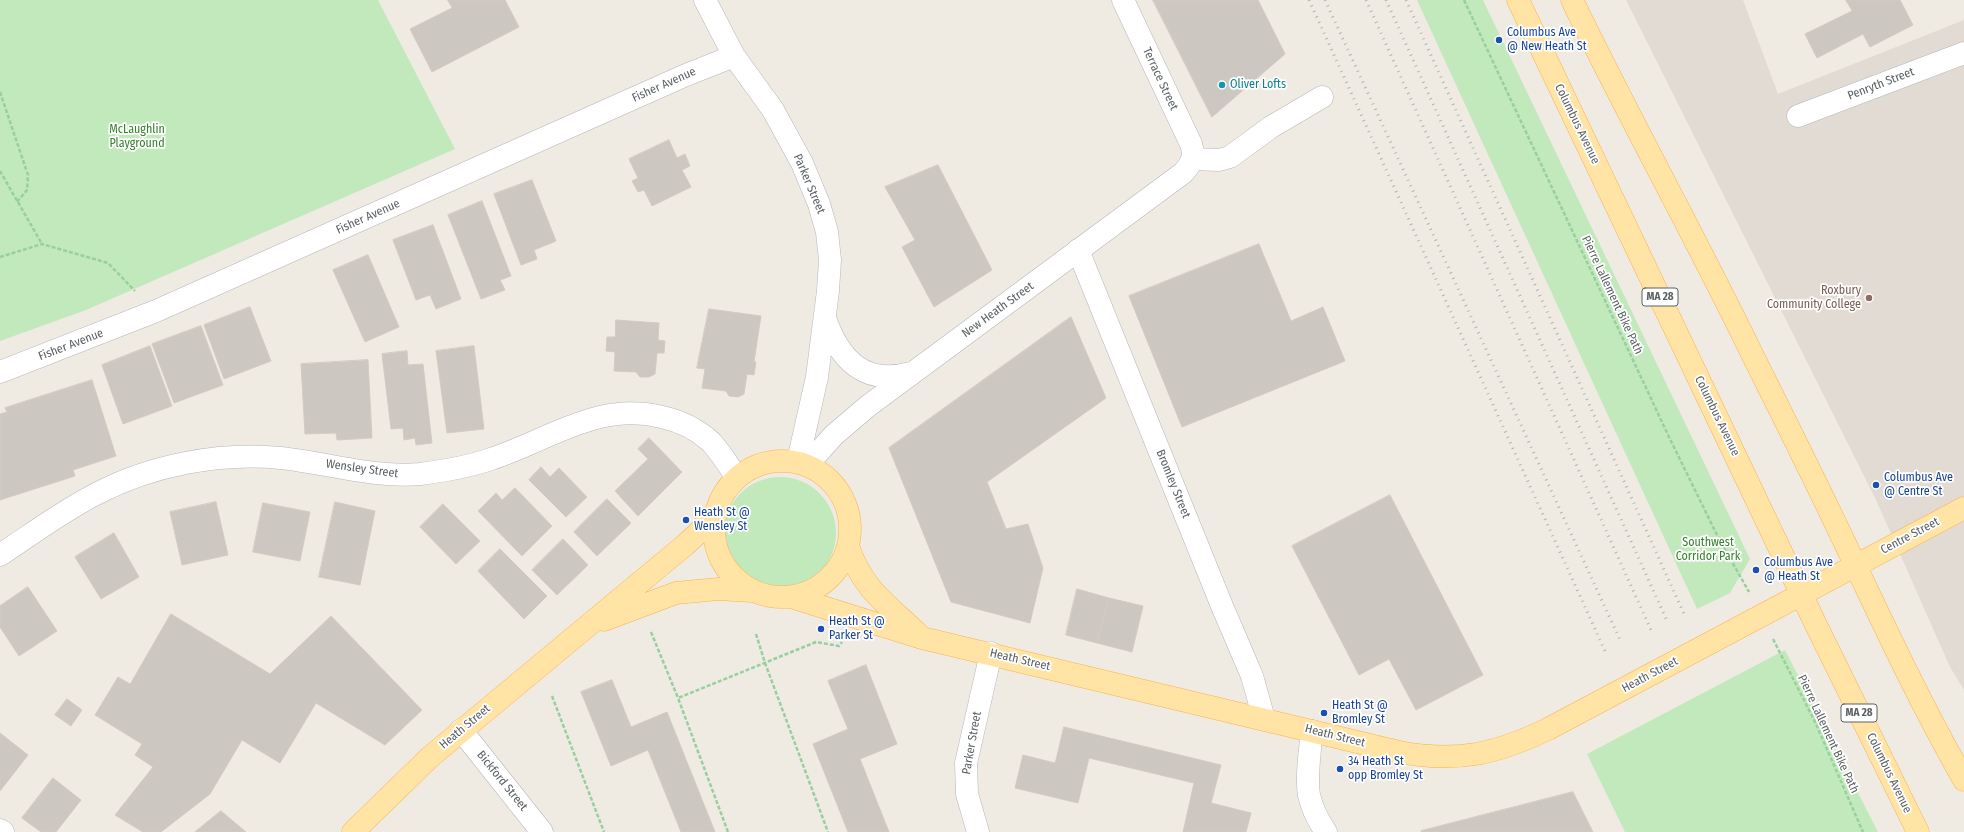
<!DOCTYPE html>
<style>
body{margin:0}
canvas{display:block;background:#efeae2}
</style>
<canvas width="1964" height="832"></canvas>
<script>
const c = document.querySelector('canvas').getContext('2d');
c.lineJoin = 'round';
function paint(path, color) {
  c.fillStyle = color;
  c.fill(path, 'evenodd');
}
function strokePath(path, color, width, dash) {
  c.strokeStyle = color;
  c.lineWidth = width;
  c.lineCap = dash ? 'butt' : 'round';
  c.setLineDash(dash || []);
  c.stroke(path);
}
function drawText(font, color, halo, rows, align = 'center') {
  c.font = font + ' "Fira Sans Condensed",sans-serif';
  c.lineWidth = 3.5;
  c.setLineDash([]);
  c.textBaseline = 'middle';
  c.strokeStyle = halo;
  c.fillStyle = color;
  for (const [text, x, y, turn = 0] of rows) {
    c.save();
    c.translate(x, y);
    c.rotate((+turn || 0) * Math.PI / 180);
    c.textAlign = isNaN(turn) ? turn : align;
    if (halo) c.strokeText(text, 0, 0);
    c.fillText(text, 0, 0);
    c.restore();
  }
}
paint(new Path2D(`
 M 1626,0 L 1743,0 L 1778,94 L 1964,20 L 1964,690 L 1950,667 L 1877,502 Z`), '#e1dbd3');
paint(new Path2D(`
 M 0,0 L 378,0 L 455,149 L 86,310 L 0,341 Z
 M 1417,0 L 1483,0 L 1750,559 L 1730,593 L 1697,609 Z
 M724 533a56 56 0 1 1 112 0a56 56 0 1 1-112 0Z
 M 1785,650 L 1878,832 L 1625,832 L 1587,754 Z`), '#c2e9bc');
const building = new Path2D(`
 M 448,0 L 505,0 L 519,27 L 432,72 L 410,29 L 452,8 Z
 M 1153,0 L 1258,0 L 1285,54 L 1212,117 Z
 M 1846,0 L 1900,0 L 1913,25 L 1870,47 L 1863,34 L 1817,58 L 1805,34 L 1852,11 Z
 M 669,140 L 677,158 L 685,154 L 690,166 L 682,170 L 691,187 L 652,206 L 644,190 L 638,192 L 632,181 L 638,178 L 629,159 Z
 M 938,165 L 992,270 L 934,307 L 902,247 L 915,240 L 885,187 Z
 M 532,180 L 556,241 L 534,250 L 537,259 L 521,265 L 494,194 Z
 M 482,201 L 511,276 L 500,280 L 505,290 L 481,299 L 448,215 Z
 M 433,225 L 461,299 L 436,309 L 430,295 L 416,300 L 393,240 Z
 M 1259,244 L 1291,321 L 1323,307 L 1345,361 L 1182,427 L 1129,296 Z
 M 368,255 L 399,327 L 365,342 L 333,270 Z
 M 250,307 L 271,361 L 224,379 L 204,325 Z
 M 709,309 L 761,316 L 754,362 L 756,362 L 754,375 L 747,374 L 744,394 L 738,397 L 729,396 L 726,391 L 702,388 L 705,369 L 697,368 Z
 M 1071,317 L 1106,398 L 987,482 L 1006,529 L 1028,524 L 1043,568 L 1030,623 L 951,602 L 889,448 Z
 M 616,320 L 659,323 L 658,340 L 665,341 L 664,353 L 657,353 L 655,374 L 649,377 L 640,377 L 636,372 L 614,371 L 615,352 L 606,351 L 607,337 L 615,337 Z
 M 201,326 L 223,385 L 174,403 L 152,344 Z
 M 150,346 L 172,406 L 123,424 L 102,365 Z
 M 474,346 L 484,429 L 447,433 L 436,351 Z
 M 407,351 L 408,365 L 423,364 L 432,443 L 416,445 L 415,438 L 404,440 L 403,428 L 391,429 L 382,354 Z
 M 368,360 L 372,438 L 337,440 L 336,433 L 305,434 L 301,364 Z
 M 92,380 L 116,456 L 73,470 L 75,476 L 0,500 L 0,414 L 7,412 L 5,408 Z
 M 649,438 L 682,472 L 638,516 L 615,491 L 648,459 L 638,449 Z
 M 541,467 L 550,477 L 559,468 L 587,497 L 566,517 L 529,480 Z
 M 515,488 L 552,526 L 522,556 L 478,511 L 496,493 L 502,500 Z
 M 1390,495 L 1483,675 L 1416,710 L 1389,659 L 1359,675 L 1292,546 Z
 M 607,499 L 631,523 L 597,556 L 574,532 Z
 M 216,502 L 228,555 L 182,565 L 170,512 Z
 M 335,502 L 375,511 L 360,585 L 319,577 Z
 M 263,503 L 310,512 L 300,561 L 253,552 Z
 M 443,504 L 480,541 L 456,564 L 420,527 Z
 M 114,533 L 139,577 L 101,599 L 75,557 Z
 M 563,539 L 588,565 L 557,595 L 532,570 Z
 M 500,549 L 547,596 L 524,619 L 478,571 Z
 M 28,587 L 57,631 L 19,656 L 0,627 L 0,606 Z
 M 1077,589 L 1109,598 L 1097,643 L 1066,635 Z
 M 1109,598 L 1143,606 L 1132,652 L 1097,643 Z
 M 171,614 L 270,674 L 331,616 L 422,710 L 385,745 L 316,703 L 280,763 L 242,740 L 210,794 L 161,832 L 143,832 L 115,815 L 153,767 L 135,755 L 142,744 L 95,715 L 118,677 L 130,684 Z
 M 866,665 L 897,744 L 860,759 L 889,832 L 848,832 L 813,744 L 848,729 L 828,681 Z
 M 612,680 L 631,727 L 667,712 L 715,832 L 681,832 L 648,750 L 611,766 L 581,692 Z
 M 67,699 L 82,710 L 71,726 L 55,715 Z
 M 1064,727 L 1221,765 L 1211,803 L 1251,813 L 1246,832 L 1183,832 L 1194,783 L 1089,758 L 1078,803 L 1015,788 L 1023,755 L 1055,763 Z
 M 0,733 L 28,755 L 0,791 Z
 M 53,778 L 81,800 L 56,832 L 41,832 L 22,818 Z
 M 1573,792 L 1593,832 L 1422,832 L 1421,831 Z
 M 221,811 L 246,832 L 195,832 Z`);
paint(building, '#ccc7c1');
strokePath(building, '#d4cbc0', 1);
const minor = new Path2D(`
 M 705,0 L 734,56 L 773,110 L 802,163 L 819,204 L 827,232 L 830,260 L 828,291 L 817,377 L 798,461
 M 1798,116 L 1964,53
 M 1193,159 L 1219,160 L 1230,157 L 1271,127 L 1322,97
 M 1078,250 L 1222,606 L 1252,676 L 1264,719
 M 825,318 C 839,359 864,386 910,373
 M 0,372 L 156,311 L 686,75 L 734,56
 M 807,465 L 834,435 L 868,406 L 1183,173 C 1192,163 1195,156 1191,144 L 1123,0
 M 0,555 C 32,534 64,510 98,493 C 152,465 220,452 281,458 C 327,463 374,478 420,474 C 444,471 468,467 491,459 C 549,440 598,401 662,417 C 680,421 697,429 711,442 C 721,453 729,466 737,478
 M 461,730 L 542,832
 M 1312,731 C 1310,750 1306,777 1309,795 C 1312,808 1319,822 1326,832
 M 0,830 L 3,832
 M 978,832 L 967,794 L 966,763 L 991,653`);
const major = new Path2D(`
 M 1518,0 L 1817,627 L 1918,832
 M 1572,0 C 1630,120 1695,236 1753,356 C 1783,416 1813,476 1842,537 C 1881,619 1919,701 1964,780
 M714 529a68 68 0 1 1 136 0a68 68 0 1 1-136 0Z
 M 848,546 C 862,589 887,604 918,634
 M 791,597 L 922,638 L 1399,752 C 1457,763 1496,754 1548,729 L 1964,508
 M 604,620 L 676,593 L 718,589 L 751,591
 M 353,832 L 430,757 L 685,545 L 697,534 L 716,511`);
strokePath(minor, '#b3b7bb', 23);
strokePath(major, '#fdb14c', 23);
strokePath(new Path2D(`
 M 1464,0 L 1670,439 L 1717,535 L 1749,592
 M 0,92 L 28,175 L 27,190 L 17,202
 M 0,171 L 42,244
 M 0,257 L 42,244 L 108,263 L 135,291
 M 651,632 L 678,698
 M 756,634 L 765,663 L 828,832
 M 1773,639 L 1816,724 L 1863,832
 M 552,696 L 604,832
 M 728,832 L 678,698 L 816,642 L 839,646 L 842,642`), '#97d09e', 2.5, [4, 2]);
strokePath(minor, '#fff', 22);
strokePath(major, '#ffe4a6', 22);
strokePath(new Path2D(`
 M 1309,0 L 1605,651
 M 1325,0 L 1621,642
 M 1366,0 L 1651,630
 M 1386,0 L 1668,623
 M 1406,0 L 1685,616`), '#b2b3b4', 3, [1, 5]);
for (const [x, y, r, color] of [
 [1499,40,4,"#1a4fb4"],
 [1222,85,4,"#0f9aa8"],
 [1869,298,4,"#8d6e63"],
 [1876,485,4,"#1a4fb4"],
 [686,520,4,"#1a4fb4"],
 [1756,570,4,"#1a4fb4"],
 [821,629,4,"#1a4fb4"],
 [1324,713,4,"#1a4fb4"],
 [1340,769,4,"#1a4fb4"]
]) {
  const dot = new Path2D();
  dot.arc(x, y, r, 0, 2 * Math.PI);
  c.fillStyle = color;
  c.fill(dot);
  strokePath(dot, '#fff', 1.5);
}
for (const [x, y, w] of [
 [1660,297,36],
 [1859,713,36]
]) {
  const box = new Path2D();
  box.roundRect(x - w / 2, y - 9, w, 18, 3);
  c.fillStyle = '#fff';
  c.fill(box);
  strokePath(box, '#5a6064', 1);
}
drawText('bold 11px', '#5a6064', null, [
 ["MA 28",1660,297],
 ["MA 28",1859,713]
]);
drawText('12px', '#164399', '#fff', [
 ["Columbus Ave",1507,33],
 ["@ New Heath St",1507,47],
 ["Columbus Ave",1884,478],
 ["@ Centre St",1884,492],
 ["Heath St @",694,513],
 ["Wensley St",694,527],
 ["Columbus Ave",1764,563],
 ["@ Heath St",1764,577],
 ["Heath St @",829,622],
 ["Parker St",829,636],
 ["Heath St @",1332,706],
 ["Bromley St",1332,720],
 ["34 Heath St",1348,762],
 ["opp Bromley St",1348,776]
], 'left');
drawText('12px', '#5a6064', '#fff', [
 ["Terrace Street",1160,79,65],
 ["Penryth Street",1881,84,-21],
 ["Fisher Avenue",664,85,-24],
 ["Columbus Avenue",1577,124,64],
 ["Parker Street",809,184,67],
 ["Fisher Avenue",368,217,-24],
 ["Pierre Lallement Bike Path",1612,295,65],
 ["New Heath Street",998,310,-36],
 ["Fisher Avenue",71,345,-21],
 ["Columbus Avenue",1717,416,64],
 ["Wensley Street",362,469,8],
 ["Bromley Street",1173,484,68],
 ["Centre Street",1910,536,-28],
 ["Heath Street",1020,660,13],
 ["Heath Street",1650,675,-28],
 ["Heath Street",465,727,-40],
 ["Pierre Lallement Bike Path",1828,734,65],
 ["Heath Street",1335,736,14],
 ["Parker Street",972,743,-80],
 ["Columbus Avenue",1889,773,64],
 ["Bickford Street",502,781,51]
]);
drawText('12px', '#0d838f', '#fff', [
 ["Oliver Lofts",1230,85]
], 'left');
drawText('12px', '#35822c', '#fff', [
 ["McLaughlin",137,130],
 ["Playground",137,144],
 ["Southwest",1708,543],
 ["Corridor Park",1708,557]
]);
drawText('12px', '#785e54', '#fff', [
 ["Roxbury",1861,291],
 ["Community College",1861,305]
], 'right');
</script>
